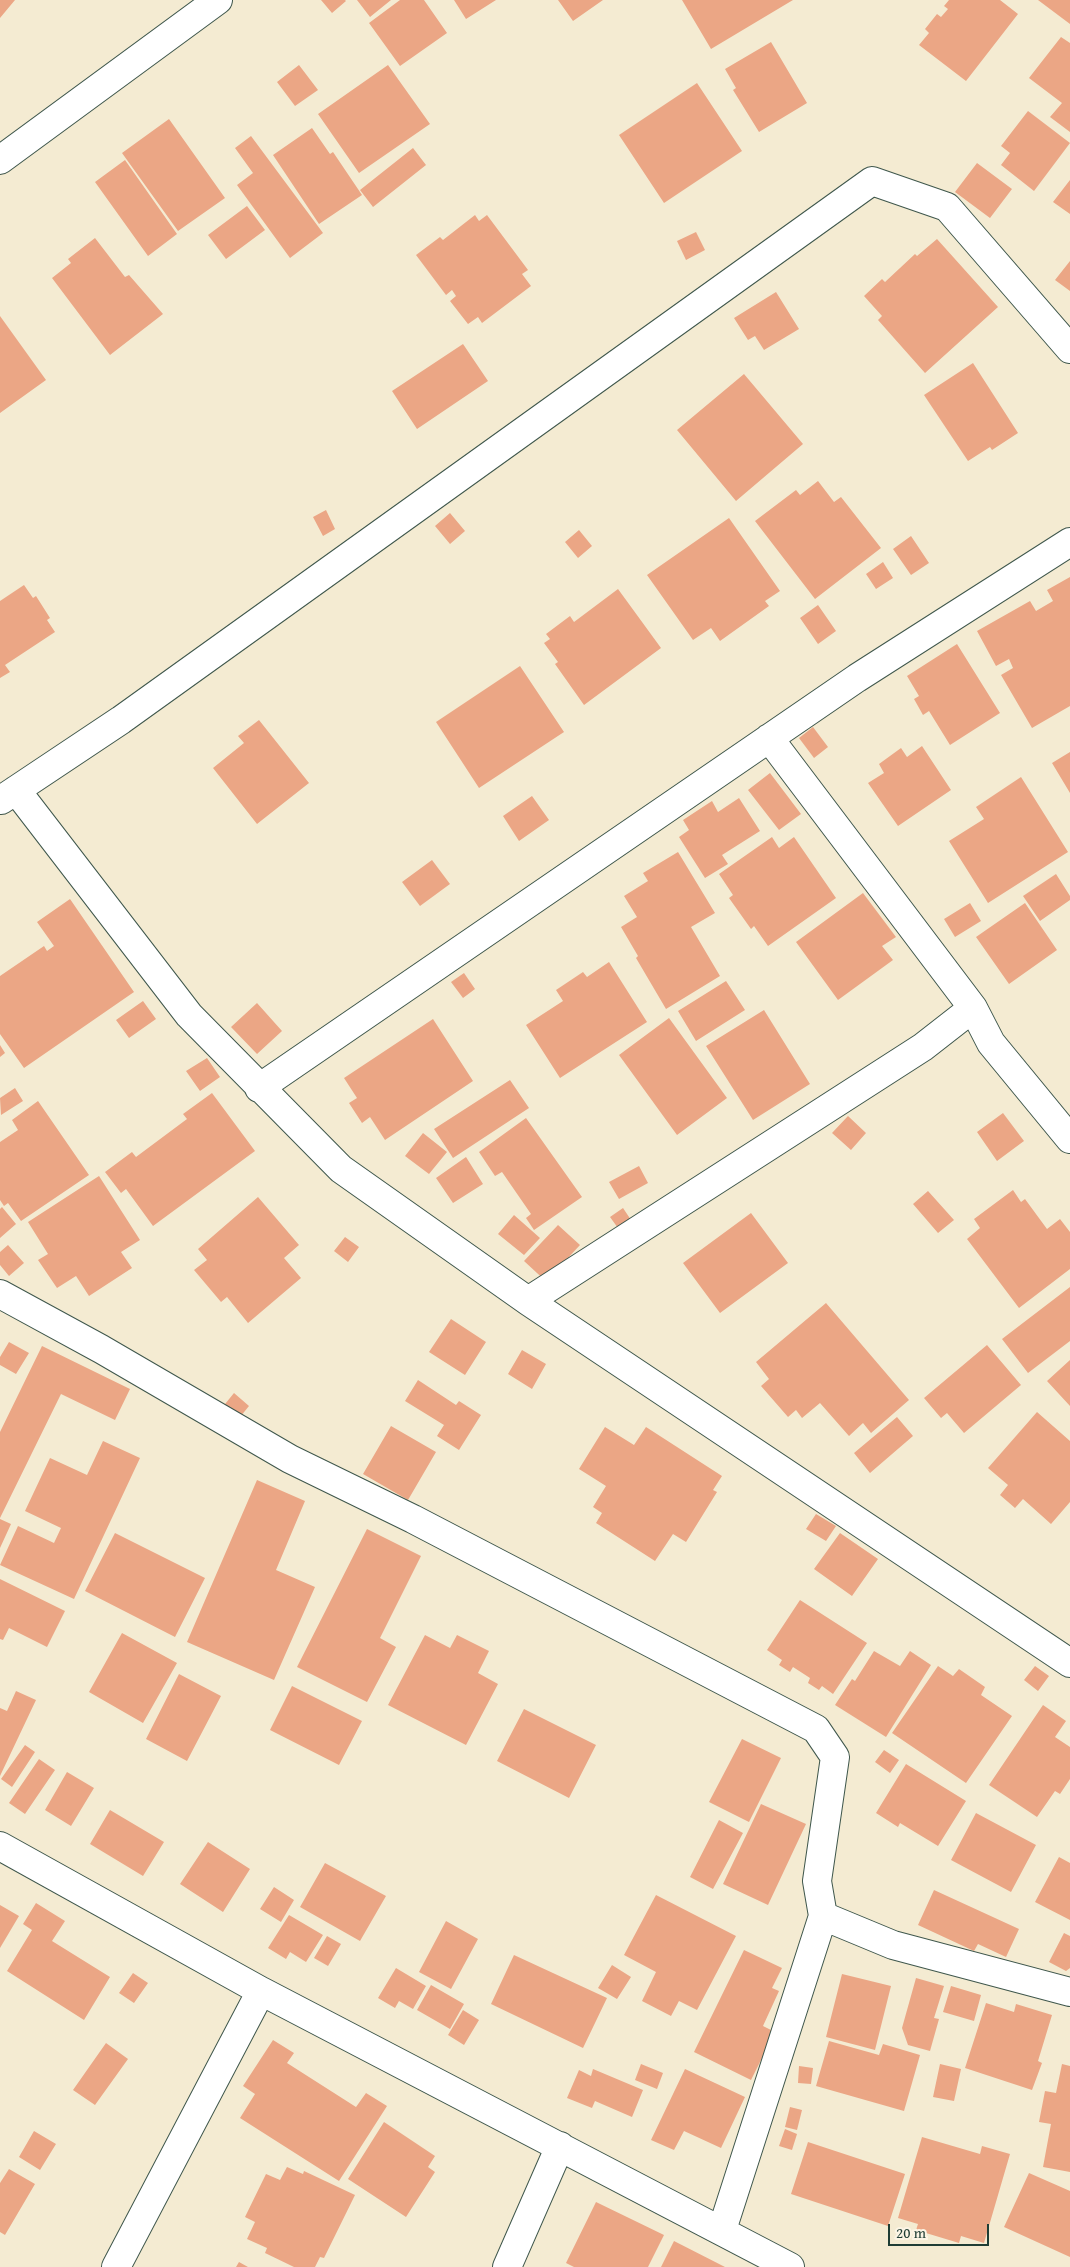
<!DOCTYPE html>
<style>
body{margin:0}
#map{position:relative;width:1070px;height:2267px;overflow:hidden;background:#f4ebd2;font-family:"Gentium Book Plus",serif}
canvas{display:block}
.scale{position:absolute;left:888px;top:2224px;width:101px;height:22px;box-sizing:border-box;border:2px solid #1f3d34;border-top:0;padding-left:6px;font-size:15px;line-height:18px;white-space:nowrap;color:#1f3d34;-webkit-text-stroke:4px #fcf5e5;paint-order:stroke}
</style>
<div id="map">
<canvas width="1070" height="2267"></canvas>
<div class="scale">20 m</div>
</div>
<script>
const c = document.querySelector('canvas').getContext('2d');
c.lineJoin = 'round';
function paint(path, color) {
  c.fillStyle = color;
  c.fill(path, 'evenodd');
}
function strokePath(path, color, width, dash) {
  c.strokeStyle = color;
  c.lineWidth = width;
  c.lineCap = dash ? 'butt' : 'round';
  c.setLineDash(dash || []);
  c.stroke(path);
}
paint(new Path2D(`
 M 0,0 L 15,0 L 0,18 Z
 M 321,0 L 345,0 L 346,1 L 332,13 Z
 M 357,0 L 391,0 L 370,17 Z
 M 400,0 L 424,0 L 447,33 L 400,66 L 369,23 Z
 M 454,0 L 496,0 L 466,19 Z
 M 558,0 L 603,0 L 573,21 Z
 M 682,0 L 793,0 L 711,49 Z
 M 949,0 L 1000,0 L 1018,14 L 966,81 L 919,45 L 929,33 L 925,29 L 937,14 L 941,17 L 948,9 L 944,6 Z
 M 1038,0 L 1070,0 L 1070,24 Z
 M 1061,37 L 1070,43 L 1070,132 L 1050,117 L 1062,103 L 1029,78 Z
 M 771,42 L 807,103 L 759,132 L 733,90 L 736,88 L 725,69 Z
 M 299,65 L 318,90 L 295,106 L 277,82 Z
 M 388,65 L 430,124 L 359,173 L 318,114 Z
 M 697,83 L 742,151 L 664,203 L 619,135 Z
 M 1028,111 L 1070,143 L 1034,191 L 1001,165 L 1010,153 L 1001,146 Z
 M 169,119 L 225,198 L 178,231 L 122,153 Z
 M 312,128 L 330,154 L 333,152 L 362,195 L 319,224 L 273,155 Z
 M 251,136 L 323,233 L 290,258 L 237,185 L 253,173 L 235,148 Z
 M 413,148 L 426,165 L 373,207 L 360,190 Z
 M 125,160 L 177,234 L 148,256 L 95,182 Z
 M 977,163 L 1012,189 L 990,218 L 955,192 Z
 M 1070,180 L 1070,214 L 1053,202 Z
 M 247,206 L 265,230 L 226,259 L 208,235 Z
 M 475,215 L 479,221 L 487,215 L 528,270 L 522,274 L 531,286 L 482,323 L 478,317 L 468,324 L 450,301 L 456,296 L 452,290 L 446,295 L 416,255 L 440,237 L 443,240 Z
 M 696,232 L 705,250 L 686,260 L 677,241 Z
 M 95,238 L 125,277 L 129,275 L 163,314 L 110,355 L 52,278 L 71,263 L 68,259 Z
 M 937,239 L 998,307 L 925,373 L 878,320 L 882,316 L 864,296 L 882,279 L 885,282 L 915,254 L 917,256 Z
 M 1070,261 L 1070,291 L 1055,280 Z
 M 776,292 L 799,329 L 764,350 L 755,336 L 748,340 L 734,318 Z
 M 0,316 L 46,380 L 0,413 Z
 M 463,344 L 488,381 L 417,429 L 392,391 Z
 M 973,363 L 1018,433 L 992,450 L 990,447 L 968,461 L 924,395 Z
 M 744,374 L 803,444 L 736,501 L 677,430 Z
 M 818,481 L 834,502 L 841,497 L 881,548 L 815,599 L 755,521 L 796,490 L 800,495 Z
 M 326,510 L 335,529 L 323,536 L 313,517 Z
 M 450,513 L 465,531 L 450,544 L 435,526 Z
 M 729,518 L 780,591 L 765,601 L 769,606 L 720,641 L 711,628 L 693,640 L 647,575 Z
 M 579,530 L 592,546 L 578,558 L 565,542 Z
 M 911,536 L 929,563 L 911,575 L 893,549 Z
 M 883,562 L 893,578 L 876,589 L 866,574 Z
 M 1070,577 L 1070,706 L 1032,728 L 1001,675 L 1013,668 L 1009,659 L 996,666 L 977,631 L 1030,601 L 1036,611 L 1053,601 L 1047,590 Z
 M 24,585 L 33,598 L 36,596 L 50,618 L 47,620 L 55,632 L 5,665 L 10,672 L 0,678 L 0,601 Z
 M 618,589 L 661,648 L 584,705 L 555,664 L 558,662 L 544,643 L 550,639 L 546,634 L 570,616 L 574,622 Z
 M 818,605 L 836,631 L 818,644 L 800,618 Z
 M 957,644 L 1000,713 L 950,745 L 929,711 L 923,715 L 914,699 L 919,696 L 907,676 Z
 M 520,666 L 564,732 L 479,788 L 436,722 Z
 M 259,720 L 309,783 L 257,824 L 213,768 L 244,743 L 238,736 Z
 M 813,727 L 828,747 L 814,758 L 799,738 Z
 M 922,746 L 951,790 L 898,826 L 868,783 L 884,773 L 879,764 L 901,748 L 907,757 Z
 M 1070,752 L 1070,793 L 1052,763 Z
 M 770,773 L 801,814 L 779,830 L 748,790 Z
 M 1021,777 L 1068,852 L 988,903 L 949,841 L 984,819 L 976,807 Z
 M 532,796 L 549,820 L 519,841 L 503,816 Z
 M 739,798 L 760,831 L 722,855 L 728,864 L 705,878 L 679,837 L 689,830 L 683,820 L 712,801 L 718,812 Z
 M 772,837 L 779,848 L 794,837 L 836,898 L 768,946 L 754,926 L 751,929 L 729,898 L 733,895 L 719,874 Z
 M 678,852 L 715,913 L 691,927 L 720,976 L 666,1009 L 636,958 L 638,956 L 621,927 L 637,917 L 624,896 L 648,881 L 643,873 Z
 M 432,860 L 450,884 L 420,906 L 402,882 Z
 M 1056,874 L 1070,896 L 1070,900 L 1040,921 L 1023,896 Z
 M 863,893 L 896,937 L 882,946 L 893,960 L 838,1000 L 796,942 Z
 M 70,899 L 134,992 L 24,1068 L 0,1034 L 0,976 L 44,946 L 47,951 L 54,946 L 37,922 Z
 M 970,903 L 981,921 L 955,937 L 944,919 Z
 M 1025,903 L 1057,950 L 1009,984 L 976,937 Z
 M 609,962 L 647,1022 L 560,1078 L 526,1025 L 563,1001 L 556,990 L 583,972 L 587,977 Z
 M 464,973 L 475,989 L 463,998 L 451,982 Z
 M 726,981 L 745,1010 L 696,1041 L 678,1011 Z
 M 143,1001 L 156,1019 L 129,1038 L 116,1020 Z
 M 257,1003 L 282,1031 L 257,1054 L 231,1027 Z
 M 764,1010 L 810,1084 L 753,1120 L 706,1046 Z
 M 669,1018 L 727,1098 L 677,1135 L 619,1055 Z
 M 433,1019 L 473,1081 L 385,1140 L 370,1117 L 362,1123 L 349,1103 L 357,1098 L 344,1078 Z
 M 0,1045 L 5,1053 L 0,1057 Z
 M 207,1058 L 220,1077 L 200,1091 L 186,1071 Z
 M 510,1080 L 529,1108 L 453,1158 L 434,1129 Z
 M 15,1088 L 23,1101 L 1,1115 L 0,1098 Z
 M 212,1093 L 255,1151 L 153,1226 L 126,1189 L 121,1193 L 105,1172 L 132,1152 L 136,1157 L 187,1119 L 183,1114 Z
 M 38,1101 L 89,1175 L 21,1221 L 8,1203 L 4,1206 L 0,1200 L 0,1142 L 18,1130 L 12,1120 Z
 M 1003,1113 L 1024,1141 L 997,1161 L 977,1132 Z
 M 848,1116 L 866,1133 L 851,1150 L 832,1133 Z
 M 526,1118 L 582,1197 L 534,1230 L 526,1218 L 531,1214 L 502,1172 L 495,1176 L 479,1152 Z
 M 423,1133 L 447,1152 L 429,1174 L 405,1156 Z
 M 466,1157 L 483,1184 L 453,1203 L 436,1178 Z
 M 639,1166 L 648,1183 L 619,1199 L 609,1182 Z
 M 99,1176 L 140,1240 L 121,1252 L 132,1268 L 89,1296 L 76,1276 L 57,1288 L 38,1260 L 48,1254 L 28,1222 Z
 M 1013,1190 L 1021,1202 L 1025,1199 L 1047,1229 L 1060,1219 L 1070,1232 L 1070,1269 L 1019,1308 L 967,1239 L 980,1228 L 974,1219 Z
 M 928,1191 L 954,1220 L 938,1233 L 913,1204 Z
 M 258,1197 L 299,1245 L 284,1258 L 301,1278 L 248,1323 L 227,1297 L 221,1302 L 194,1270 L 207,1260 L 198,1249 Z
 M 2,1207 L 16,1224 L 0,1238 L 0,1209 Z
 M 623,1208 L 635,1226 L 623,1235 L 610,1217 Z
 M 751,1213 L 788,1263 L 720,1313 L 683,1263 Z
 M 514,1215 L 540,1238 L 524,1255 L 498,1234 Z
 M 558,1225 L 580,1245 L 566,1260 L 570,1264 L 550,1285 L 524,1261 Z
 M 345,1237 L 359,1247 L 348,1262 L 334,1251 Z
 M 8,1245 L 24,1263 L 9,1276 L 0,1265 L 0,1252 Z
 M 1070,1287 L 1070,1341 L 1028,1373 L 1002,1339 Z
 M 826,1303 L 909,1400 L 871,1433 L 863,1423 L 849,1436 L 820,1403 L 802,1418 L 796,1410 L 788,1417 L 761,1386 L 769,1379 L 756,1362 Z
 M 451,1319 L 486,1342 L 465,1375 L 429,1352 Z
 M 9,1342 L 29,1353 L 16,1374 L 0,1365 L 0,1357 Z
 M 987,1345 L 1021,1385 L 964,1433 L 947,1413 L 941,1418 L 924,1398 Z
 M 42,1346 L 130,1389 L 115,1420 L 61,1394 L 0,1518 L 0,1432 Z
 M 522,1350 L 546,1364 L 532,1389 L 508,1374 Z
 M 1070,1360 L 1070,1406 L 1047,1381 Z
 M 418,1380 L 456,1405 L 459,1401 L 481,1415 L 459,1450 L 437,1436 L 444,1425 L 405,1401 Z
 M 234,1393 L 249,1406 L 236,1422 L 221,1409 Z
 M 1037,1412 L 1070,1441 L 1070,1502 L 1051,1524 L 1023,1499 L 1015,1508 L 1000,1495 L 1008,1485 L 988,1468 Z
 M 897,1417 L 913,1436 L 870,1473 L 854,1453 Z
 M 391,1426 L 436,1452 L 408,1500 L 363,1474 Z
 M 605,1427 L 634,1445 L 646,1427 L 722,1476 L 713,1490 L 717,1492 L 686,1542 L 673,1534 L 655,1561 L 596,1523 L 602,1513 L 593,1507 L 606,1486 L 579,1469 Z
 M 103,1441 L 140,1458 L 74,1599 L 0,1565 L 18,1526 L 54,1543 L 61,1528 L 25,1511 L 50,1458 L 87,1475 Z
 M 257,1480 L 305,1501 L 276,1570 L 315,1587 L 274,1680 L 187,1642 Z
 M 816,1514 L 836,1526 L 826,1541 L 806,1529 Z
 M 0,1519 L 11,1524 L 0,1548 Z
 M 367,1529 L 421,1556 L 380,1638 L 396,1647 L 367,1702 L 297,1667 Z
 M 115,1533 L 205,1578 L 175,1637 L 85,1591 Z
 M 840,1533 L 878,1559 L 852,1596 L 814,1569 Z
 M 0,1579 L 65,1611 L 47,1647 L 9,1628 L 3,1640 L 0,1639 Z
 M 800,1600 L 867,1643 L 833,1694 L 822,1686 L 819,1690 L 808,1683 L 810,1678 L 793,1667 L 790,1672 L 779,1665 L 782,1660 L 767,1650 Z
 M 122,1633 L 177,1663 L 143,1723 L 89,1692 Z
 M 425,1635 L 450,1648 L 457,1635 L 489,1651 L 478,1673 L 498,1684 L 466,1745 L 388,1705 Z
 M 874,1651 L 900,1666 L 910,1651 L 931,1665 L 886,1737 L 835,1705 L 852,1679 L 855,1681 Z
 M 938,1666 L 953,1676 L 959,1669 L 985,1687 L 981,1695 L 1012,1716 L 966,1783 L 892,1733 Z
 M 1035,1666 L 1049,1676 L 1038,1691 L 1024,1680 Z
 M 179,1674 L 221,1696 L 187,1761 L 146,1739 Z
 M 292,1686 L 362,1721 L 339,1765 L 270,1730 Z
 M 16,1691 L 36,1700 L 0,1776 L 0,1708 L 7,1711 Z
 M 1043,1705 L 1066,1721 L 1055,1737 L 1070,1747 L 1070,1779 L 1060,1794 L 1055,1791 L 1037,1817 L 989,1785 Z
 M 524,1709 L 596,1745 L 569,1798 L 497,1761 Z
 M 742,1739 L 781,1758 L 749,1822 L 709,1802 Z
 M 25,1745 L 35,1752 L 12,1787 L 1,1779 Z
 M 884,1750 L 899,1760 L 890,1773 L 875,1762 Z
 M 39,1759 L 55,1770 L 25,1814 L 9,1803 Z
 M 906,1764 L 966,1801 L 938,1846 L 900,1823 L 898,1827 L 876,1813 Z
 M 67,1772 L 94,1788 L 71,1826 L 45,1810 Z
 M 761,1804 L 806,1824 L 768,1905 L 723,1884 Z
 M 110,1810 L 164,1842 L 143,1876 L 90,1844 Z
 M 976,1813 L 1036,1845 L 1011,1892 L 951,1860 Z
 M 719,1820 L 743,1833 L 713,1889 L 690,1877 Z
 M 208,1842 L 250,1869 L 223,1912 L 180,1884 Z
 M 1059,1857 L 1070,1863 L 1070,1920 L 1035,1902 Z
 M 325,1863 L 386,1896 L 360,1941 L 300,1907 Z
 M 274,1887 L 294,1900 L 281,1922 L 260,1909 Z
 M 934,1890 L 1019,1929 L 1006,1957 L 978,1944 L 974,1951 L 918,1925 Z
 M 656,1895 L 736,1936 L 697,2010 L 679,2001 L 671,2016 L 642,2001 L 656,1972 L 624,1955 Z
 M 36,1903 L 65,1921 L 52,1941 L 110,1977 L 84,2020 L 7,1971 L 32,1930 L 23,1924 Z
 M 0,1905 L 19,1916 L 0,1948 Z
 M 289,1915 L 323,1935 L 306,1962 L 290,1952 L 286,1959 L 268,1948 Z
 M 446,1921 L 478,1939 L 451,1989 L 419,1972 Z
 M 1064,1933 L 1070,1936 L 1070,1968 L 1066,1971 L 1049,1962 Z
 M 327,1936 L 341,1944 L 328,1966 L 314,1958 Z
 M 744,1950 L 782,1968 L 772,1988 L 779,1991 L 763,2026 L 775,2032 L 751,2080 L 694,2052 Z
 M 514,1955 L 607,1998 L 583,2048 L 491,2004 Z
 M 612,1965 L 631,1977 L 617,1999 L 598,1988 Z
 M 396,1968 L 426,1986 L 413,2009 L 399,2001 L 395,2008 L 378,1998 Z
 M 133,1973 L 148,1983 L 134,2003 L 119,1993 Z
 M 842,1974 L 891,1986 L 875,2050 L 826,2037 Z
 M 916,1978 L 944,1986 L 934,2018 L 939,2019 L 930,2051 L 908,2045 L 902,2028 Z
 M 431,1985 L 464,2004 L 450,2029 L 417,2010 Z
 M 951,1986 L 981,1995 L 974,2021 L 943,2012 Z
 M 986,2003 L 1014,2012 L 1016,2004 L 1052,2015 L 1038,2061 L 1042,2063 L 1032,2090 L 965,2068 Z
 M 463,2010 L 479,2020 L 464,2045 L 448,2035 Z
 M 273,2040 L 294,2053 L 287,2063 L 356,2107 L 366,2093 L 387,2106 L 339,2181 L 240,2118 L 255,2094 L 243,2086 Z
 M 829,2041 L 879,2055 L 883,2044 L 920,2055 L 904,2111 L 816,2086 Z
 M 106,2043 L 128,2059 L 95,2105 L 73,2090 Z
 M 641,2064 L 663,2073 L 657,2089 L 635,2080 Z
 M 940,2064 L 961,2069 L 954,2101 L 933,2097 Z
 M 1062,2064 L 1070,2066 L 1070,2172 L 1043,2167 L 1051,2124 L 1039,2122 L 1045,2091 L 1056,2093 Z
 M 799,2066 L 813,2068 L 811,2084 L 798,2083 Z
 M 593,2069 L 643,2090 L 632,2117 L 595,2101 L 592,2108 L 567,2098 L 579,2070 L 591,2076 Z
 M 685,2069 L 745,2097 L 721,2148 L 684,2131 L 674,2150 L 651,2140 Z
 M 790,2107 L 802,2110 L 797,2130 L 785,2127 Z
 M 384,2122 L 435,2156 L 428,2167 L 435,2172 L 406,2217 L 348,2179 Z
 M 785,2129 L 797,2134 L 792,2150 L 779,2146 Z
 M 34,2131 L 56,2144 L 40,2170 L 19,2157 Z
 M 922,2137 L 980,2154 L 982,2146 L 1010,2154 L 984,2243 L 961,2236 L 959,2243 L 916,2230 L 918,2224 L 898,2218 Z
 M 808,2142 L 905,2174 L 888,2226 L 791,2194 Z
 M 287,2167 L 303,2174 L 304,2171 L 355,2195 L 324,2258 L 320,2257 L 315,2267 L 294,2267 L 265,2253 L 267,2248 L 247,2239 L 255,2222 L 245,2217 L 266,2174 L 280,2180 Z
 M 9,2169 L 35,2184 L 5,2235 L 0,2232 L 0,2183 Z
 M 1029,2173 L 1070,2191 L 1070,2257 L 1004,2227 Z
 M 596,2202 L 664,2235 L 648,2267 L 574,2267 L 566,2263 Z
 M 674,2241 L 725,2267 L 661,2267 Z
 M 239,2262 L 248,2267 L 236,2267 Z`), '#eba685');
const minor = new Path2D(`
 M 0,160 L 218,0
 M 769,738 L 973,1008 L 991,1043 L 1070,1139
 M 16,790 L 189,1015 L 341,1169 L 528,1301 L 1070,1663
 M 1,800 L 121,720 L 872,181 L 947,207 L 1070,349
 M 259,1088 L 857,678 L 1070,542
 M 0,1294 L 101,1349 L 290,1459 L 413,1519 L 816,1729 L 835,1757 L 817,1881 L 823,1916 L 722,2230
 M 528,1301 L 923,1047 L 973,1008
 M 0,1846 L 261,1991 L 790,2267
 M 823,1916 L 893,1945 L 1070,1992
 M 116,2267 L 261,1991
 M 507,2267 L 560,2146`);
strokePath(minor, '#3f574c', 30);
strokePath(minor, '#fff', 28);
</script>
